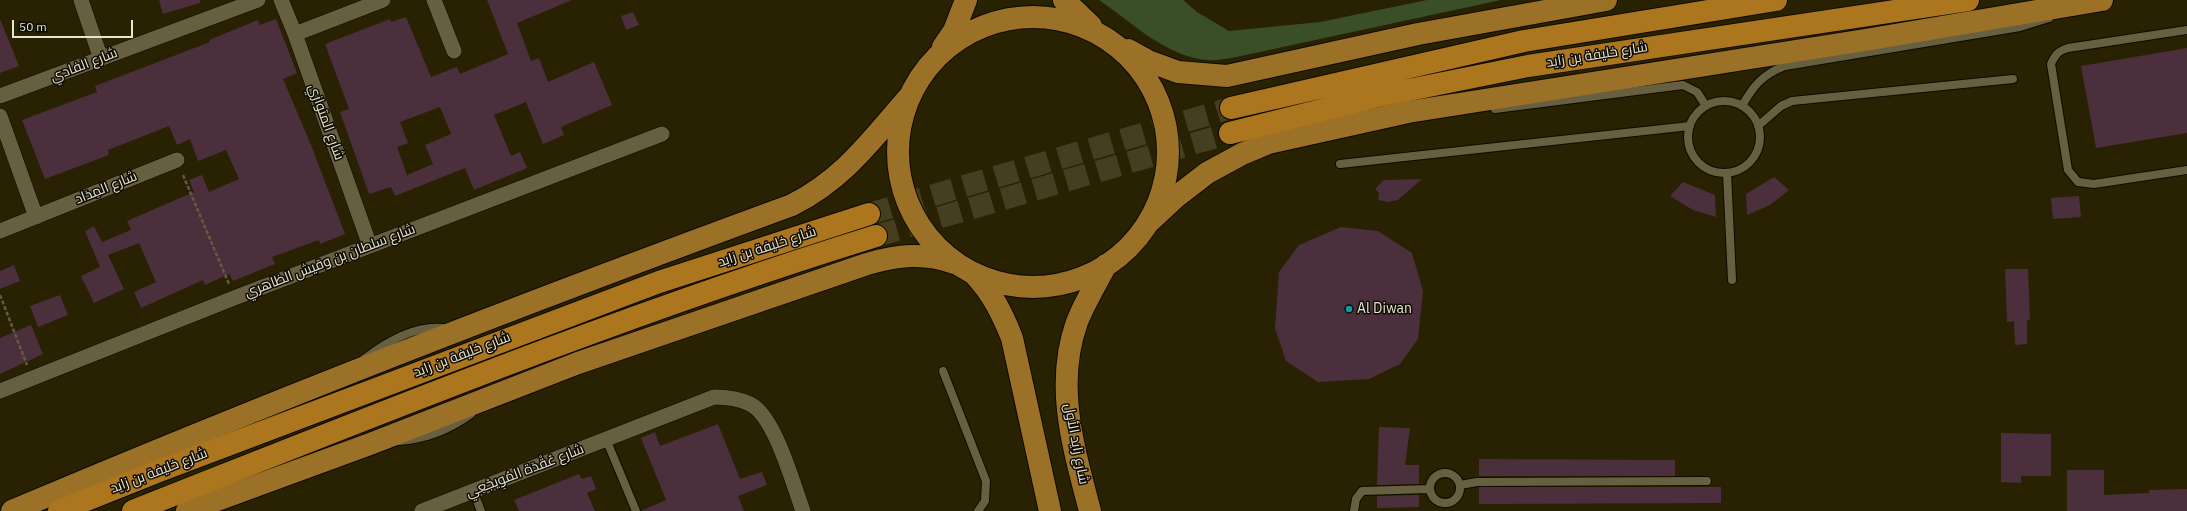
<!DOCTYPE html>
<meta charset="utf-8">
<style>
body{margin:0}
#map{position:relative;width:2187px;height:511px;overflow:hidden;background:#282102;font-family:"IBM Plex Sans",sans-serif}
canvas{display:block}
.scale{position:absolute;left:12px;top:20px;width:121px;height:18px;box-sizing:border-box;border:2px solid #e8e4d2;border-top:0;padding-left:5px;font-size:12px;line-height:14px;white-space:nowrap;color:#e8e4d2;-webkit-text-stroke:3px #0e0b02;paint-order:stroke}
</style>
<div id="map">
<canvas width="2187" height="511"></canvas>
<div class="scale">50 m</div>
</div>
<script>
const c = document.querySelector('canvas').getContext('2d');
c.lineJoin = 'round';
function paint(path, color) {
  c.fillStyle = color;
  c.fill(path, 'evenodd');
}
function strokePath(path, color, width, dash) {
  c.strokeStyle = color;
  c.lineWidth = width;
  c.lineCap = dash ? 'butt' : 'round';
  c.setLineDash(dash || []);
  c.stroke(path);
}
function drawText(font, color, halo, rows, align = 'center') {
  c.font = font + ' "IBM Plex Sans",Cairo,sans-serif';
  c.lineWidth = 3;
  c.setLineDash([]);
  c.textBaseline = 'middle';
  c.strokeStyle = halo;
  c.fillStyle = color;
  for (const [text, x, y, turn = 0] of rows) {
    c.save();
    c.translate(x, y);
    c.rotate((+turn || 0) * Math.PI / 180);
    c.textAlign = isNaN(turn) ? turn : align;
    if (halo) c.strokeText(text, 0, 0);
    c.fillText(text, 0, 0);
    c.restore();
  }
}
paint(new Path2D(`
 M 1099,0 L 1183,0 L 1197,12 L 1229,31 L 1320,22 L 1427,0 L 1501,0 L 1241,56 C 1230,58 1218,61 1207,60 C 1165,56 1133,23 1099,0 Z`), '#3a4f27');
paint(new Path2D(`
 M 159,0 L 200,0 L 200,3 L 163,14 Z
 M 487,0 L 572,0 L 517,23 L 531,61 L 539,58 L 548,82 L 594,62 L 612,105 L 561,127 L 564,135 L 543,144 L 526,102 L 494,115 L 511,156 L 520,152 L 527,168 L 474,190 L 465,168 L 395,196 L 391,187 L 369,194 L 340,112 L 349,109 L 325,44 L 390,19 L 391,22 L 406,17 L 431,77 L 457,67 L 460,74 L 508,54 ZM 440,107 L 451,134 L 425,145 L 433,164 L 407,175 L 397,147 L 408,143 L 400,122 Z
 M 633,12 L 639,25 L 626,30 L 621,16 Z
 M 0,19 L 19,66 L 0,73 Z
 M 276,19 L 297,73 L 283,79 L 311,145 L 345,234 L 320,244 L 319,240 L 272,257 L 275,264 L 233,281 L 229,274 L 205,285 L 203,280 L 141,308 L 134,292 L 156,282 L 139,243 L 108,255 L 124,289 L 94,303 L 81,276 L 100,267 L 85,231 L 94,226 L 102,242 L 131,230 L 127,221 L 194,192 L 189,180 L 202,175 L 209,192 L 239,179 L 226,150 L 198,161 L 190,139 L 177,145 L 169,126 L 108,150 L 109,155 L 45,179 L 22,120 L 97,92 L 95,86 L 210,42 L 209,40 L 258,20 L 260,25 Z
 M 2187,48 L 2187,133 L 2096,148 L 2081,66 Z
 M 1774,177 L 1789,190 L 1770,205 L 1747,215 L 1746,194 Z
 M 1422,179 L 1398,200 L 1388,202 L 1378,200 L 1379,193 L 1375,189 L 1384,180 Z
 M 1683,182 L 1715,195 L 1716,217 L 1693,210 L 1670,196 Z
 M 2079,196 L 2081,217 L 2053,219 L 2051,198 Z
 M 1341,227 L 1378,231 L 1412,253 L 1423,291 L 1418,339 L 1400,364 L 1369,379 L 1318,382 L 1286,361 L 1275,328 L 1279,272 L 1299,245 Z
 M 14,265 L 20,281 L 0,289 L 0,271 Z
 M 2005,269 L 2028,269 L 2030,320 L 2027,320 L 2027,344 L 2015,345 L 2014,321 L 2007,322 Z
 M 60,295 L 68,315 L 38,327 L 30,306 Z
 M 31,325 L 43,354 L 0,374 L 0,338 Z
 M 718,424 L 740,479 L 762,472 L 767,485 L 738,496 L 744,511 L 641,511 L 666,500 L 641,438 L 655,432 L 660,446 Z
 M 1379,427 L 1410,428 L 1405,465 L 1419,465 L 1419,484 L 1377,485 Z
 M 2001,433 L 2051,434 L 2051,476 L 2021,476 L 2021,483 L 2001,482 Z
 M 1479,459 L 1675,460 L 1675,476 L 1479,476 Z
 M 2067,470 L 2104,470 L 2104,495 L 2149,493 L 2149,490 L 2187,489 L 2187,511 L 2067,511 Z
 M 579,474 L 582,479 L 591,476 L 596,489 L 587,493 L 595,511 L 519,511 L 514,500 Z
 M 1479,487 L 1721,487 L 1721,503 L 1479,504 Z
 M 1419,495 L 1419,507 L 1377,508 L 1377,496 Z`), '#4c2f3d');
strokePath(new Path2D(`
 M 869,214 L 1231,108
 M 876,236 L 1230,133`), '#453e21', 22, [22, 11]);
const service = new Path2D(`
 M 2187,30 L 2068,48 C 2058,51 2055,55 2051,64 L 2068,170 L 2078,182 L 2094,184 L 2187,170
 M1688 137a36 36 0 1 1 72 0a36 36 0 1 1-72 0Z
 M 1742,106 C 1753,86 1763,74 1785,66 L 2020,27 L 2049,18
 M 1495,109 L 1683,85 L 1697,92 L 1706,106
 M 1758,126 L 1781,106 L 1792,101 L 2013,79
 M 1340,164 L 1690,126
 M 1727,173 L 1732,280
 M 364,359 C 386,342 414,325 443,328
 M 943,371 L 986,481 L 985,501 L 978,511
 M 606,439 L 636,511
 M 399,441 C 427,439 449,430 471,414
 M1430 488a15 15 0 1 1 30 0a15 15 0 1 1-30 0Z
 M 1460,485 L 1477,482 L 1707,481
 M 473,491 L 481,511
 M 1354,511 L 1356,499 L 1362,491 L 1429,489`);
const minor = new Path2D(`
 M 81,0 L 101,59
 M 281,0 L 295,34 L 370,246
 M 434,0 L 454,51
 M 295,34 L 383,0
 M 0,96 L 258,0
 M 0,116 L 36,217
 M 0,231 L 177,160
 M 0,391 L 234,298 L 662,134
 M 422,511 L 714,397 C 727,397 738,398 750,404 C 775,416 793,484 803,511`);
const primary = new Path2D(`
 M 1064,0 L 1091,26
 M898 152a135 135 0 1 1 270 0a135 135 0 1 1-270 0Z
 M 943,47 L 954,31 L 966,0
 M 1128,50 L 1148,61 L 1178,72 L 1227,76 L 1418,34 L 1606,0
 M 1147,224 L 1176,197 L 1207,173 L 1242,154 L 1268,143 L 1408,112 L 1865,40 L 2102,0
 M 974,274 C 992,293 1002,313 1012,338 L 1050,511
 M 12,511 C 269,402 530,301 792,205 C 845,178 871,140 909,97
 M 187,511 L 370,444 L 578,363 L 867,264 C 897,255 925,252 954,263
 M 1090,511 C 1074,449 1054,386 1077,322 C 1085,302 1096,284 1106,265`);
const trunk = new Path2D(`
 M 1231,108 L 1524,41 L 1776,0
 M 1230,133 L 1374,97 L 1528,66 L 1968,0
 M 59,511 L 159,471 L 659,282 L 869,214
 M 133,511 C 379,414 624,314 876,236`);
strokePath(service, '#0f0a00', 10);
strokePath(minor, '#0f0a00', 16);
strokePath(primary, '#0f0a00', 24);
strokePath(trunk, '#0f0a00', 24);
strokePath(new Path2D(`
 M 183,175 L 229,284
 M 0,295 L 27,365`), '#625c41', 2.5, [4, 2]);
strokePath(service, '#676040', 8);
strokePath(minor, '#676040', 15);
strokePath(primary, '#9b7027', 22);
strokePath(trunk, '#ac761f', 22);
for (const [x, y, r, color] of [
 [1349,309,4,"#0f9aa8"]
]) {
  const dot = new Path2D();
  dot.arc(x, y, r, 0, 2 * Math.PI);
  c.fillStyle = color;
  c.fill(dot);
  strokePath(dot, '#0e0b02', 1.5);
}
drawText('14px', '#e8e4d2', '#0e0b02', [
 ["شارع خليفة بن زايد",1597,55,-9],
 ["شارع الفادي",84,65,-21],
 ["شارع المتوازي",326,122,70],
 ["شارع المِدَاد",106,188,-22],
 ["شارع خليفة بن زايد",767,247,-18],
 ["شارع سلطان بن وقيش الظاهري",330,261,-21],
 ["شارع خليفة بن زايد",462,355,-21],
 ["شارع زايد الأول",1076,444,79],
 ["شارع خليفة بن زايد",159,471,-21],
 ["شارع عُقْدَة المُوِيجْعِي",525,471,-21]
]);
drawText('14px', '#e8e4d2', '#0e0b02', [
 ["Al Diwan",1357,309]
], 'left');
</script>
